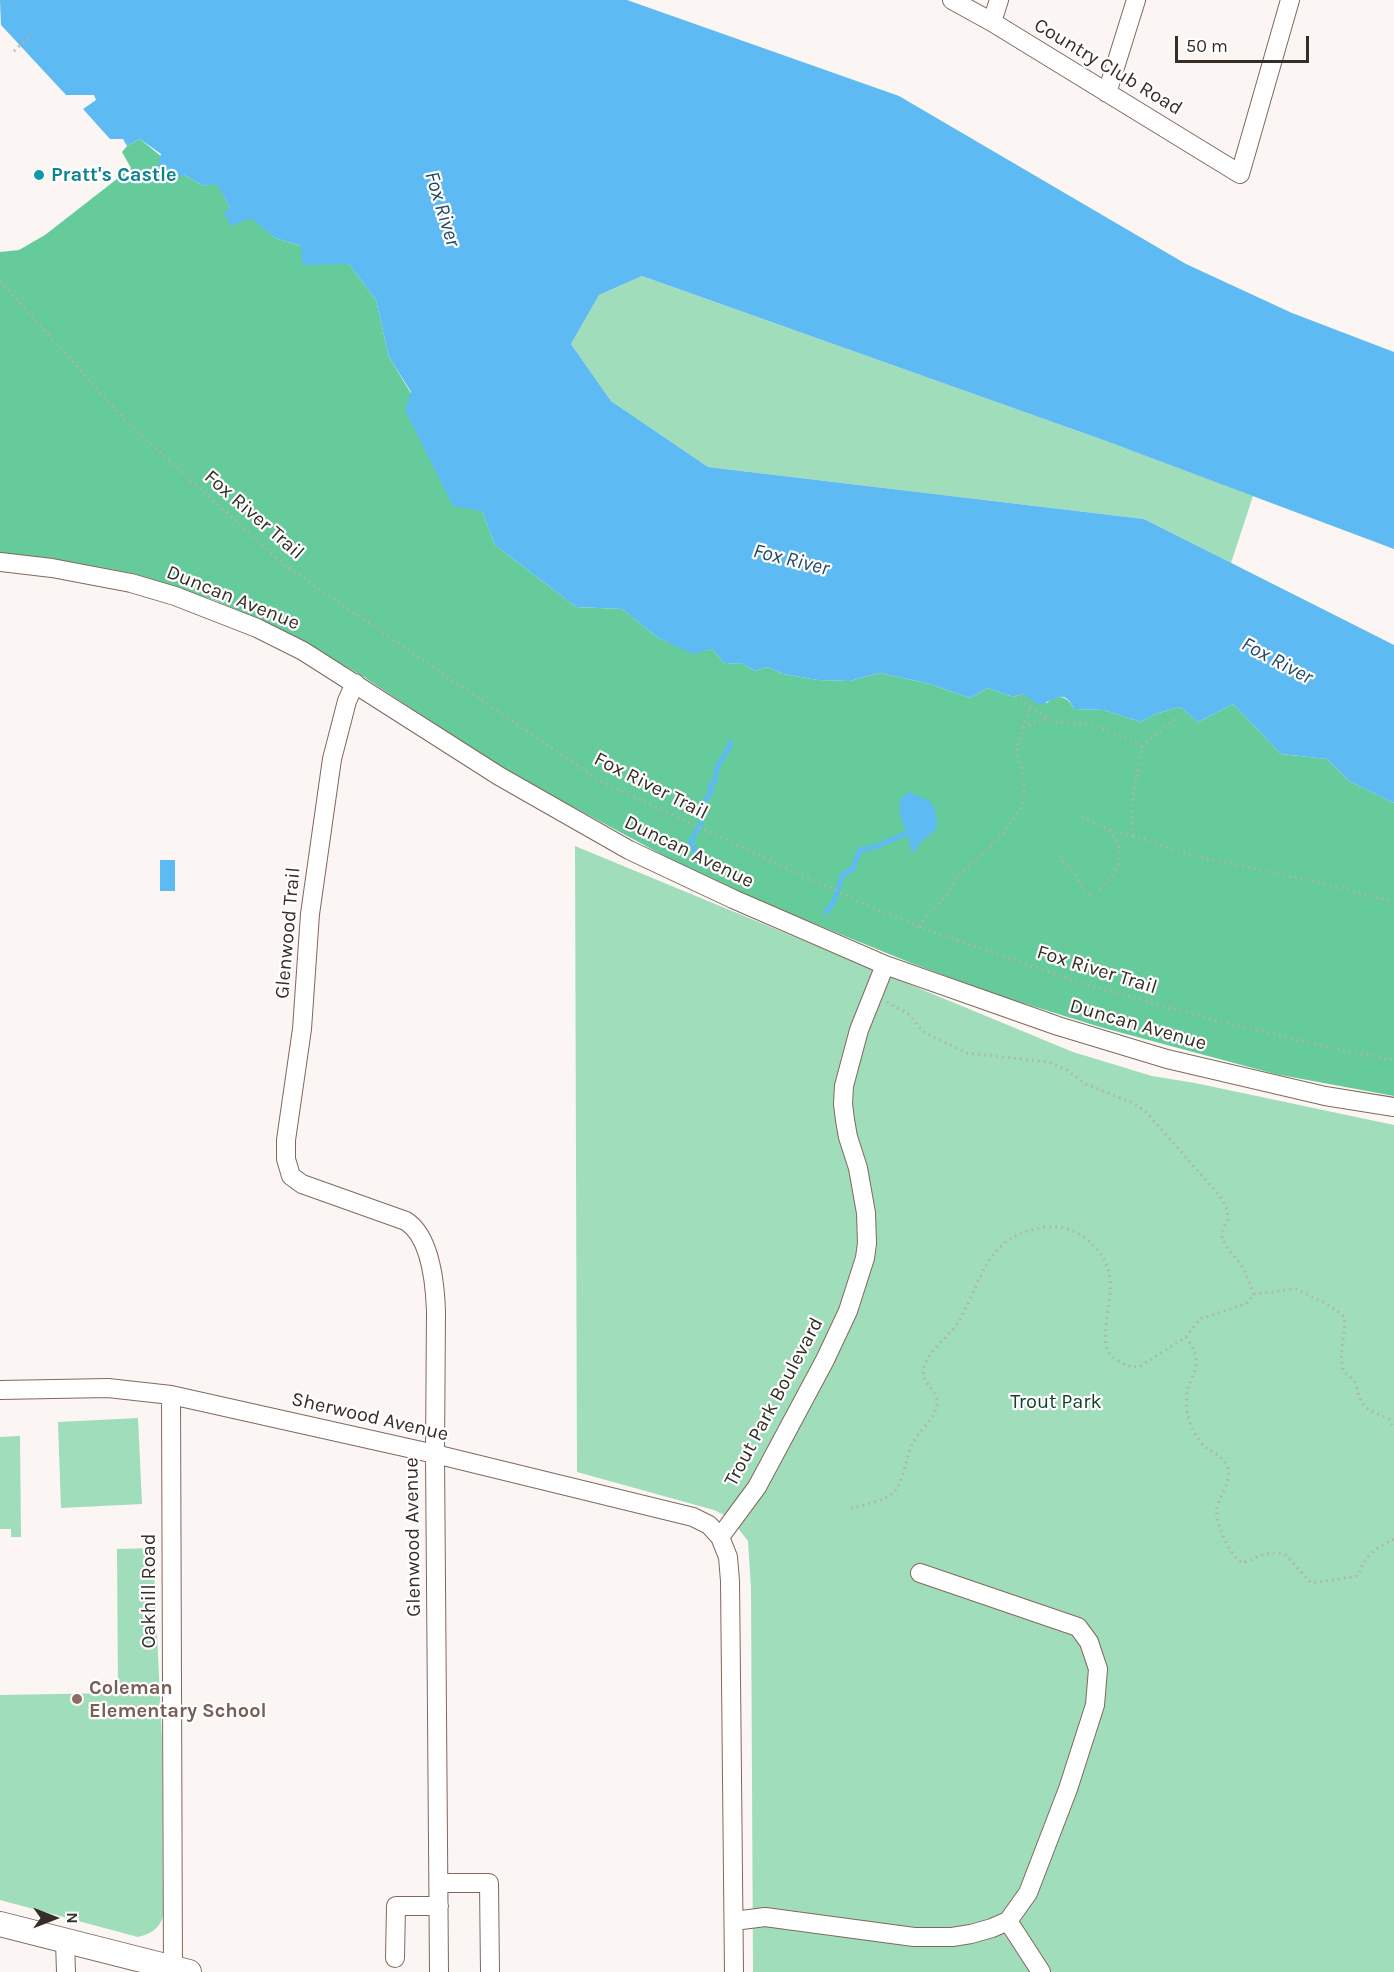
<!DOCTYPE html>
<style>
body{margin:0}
#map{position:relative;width:1394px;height:1972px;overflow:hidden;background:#fbf6f3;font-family:Karla,sans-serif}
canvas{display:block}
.north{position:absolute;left:24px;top:1888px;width:60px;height:60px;-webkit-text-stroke:4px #fff;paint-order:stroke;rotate:90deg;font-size:16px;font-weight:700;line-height:24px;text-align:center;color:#372d27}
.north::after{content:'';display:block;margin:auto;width:21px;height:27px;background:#372d27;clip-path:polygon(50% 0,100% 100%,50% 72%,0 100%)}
.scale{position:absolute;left:1175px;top:36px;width:134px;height:27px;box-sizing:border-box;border:3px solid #372d27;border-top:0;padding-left:8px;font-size:18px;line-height:21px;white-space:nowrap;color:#372d27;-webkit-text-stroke:4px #fff;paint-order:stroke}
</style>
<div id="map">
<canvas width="1394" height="1972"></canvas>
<div class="north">N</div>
<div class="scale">50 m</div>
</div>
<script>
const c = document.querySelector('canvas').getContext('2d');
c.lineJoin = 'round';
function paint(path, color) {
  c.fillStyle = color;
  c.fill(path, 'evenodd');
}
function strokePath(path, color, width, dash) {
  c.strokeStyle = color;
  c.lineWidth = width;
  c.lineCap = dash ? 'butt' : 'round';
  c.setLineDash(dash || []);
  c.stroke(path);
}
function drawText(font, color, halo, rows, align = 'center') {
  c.font = font + ' Karla,sans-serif';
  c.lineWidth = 4.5;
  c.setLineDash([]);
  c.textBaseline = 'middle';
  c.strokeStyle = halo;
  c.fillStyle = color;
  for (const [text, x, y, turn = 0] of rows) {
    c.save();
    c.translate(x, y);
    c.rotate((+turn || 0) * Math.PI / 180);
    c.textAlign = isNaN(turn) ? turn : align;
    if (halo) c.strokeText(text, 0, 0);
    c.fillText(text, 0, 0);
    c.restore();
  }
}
paint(new Path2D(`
 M 642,276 L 1106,441 L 1253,496 L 1231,563 L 1144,519 L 708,467 L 611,401 L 571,344 L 599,295 Z
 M 575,846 L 1073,1052 L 1152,1076 L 1195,1083 L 1394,1125 L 1394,1972 L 753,1972 L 751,1588 L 748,1541 L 730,1518 L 714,1510 L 577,1472 Z
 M 138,1418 L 142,1504 L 61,1508 L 58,1422 Z
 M 20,1436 L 21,1537 L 11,1537 L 11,1529 L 0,1529 L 0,1437 Z
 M 153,1548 L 162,1740 L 163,1916 C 160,1929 150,1934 138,1937 L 0,1900 L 0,1695 L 118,1693 L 117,1549 Z`), '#9fddbb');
paint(new Path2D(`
 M 140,139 L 184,175 L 204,186 L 217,183 L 230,208 L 251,217 L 275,238 L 301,246 L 335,264 L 349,264 L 376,300 L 389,357 L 482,511 L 495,545 L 576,607 L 622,609 L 657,637 L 692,653 L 712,649 L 725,664 L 741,663 L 755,671 L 768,667 L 783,674 L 818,680 L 849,681 L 880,673 L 930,684 L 970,698 L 988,688 L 1013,697 L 1023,694 L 1047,703 C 1057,693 1068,696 1074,709 L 1104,710 L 1141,722 L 1155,714 L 1180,707 L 1198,722 L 1233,704 L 1281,754 L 1327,759 L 1349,781 L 1394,803 L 1394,1096 L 1275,1074 L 1100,1027 L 1000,996 L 911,963 L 771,906 L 683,866 L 510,773 L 359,674 L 263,621 L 214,600 L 131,573 L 53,559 L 0,553 L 0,252 L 19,250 L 45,235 L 131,168 L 122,152 L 127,146 Z`), '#65cb9a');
paint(new Path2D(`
 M 0,0 L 627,0 L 899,96 L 1186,264 L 1292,313 L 1394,352 L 1394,549 L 1106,441 L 642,276 L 599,295 L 571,344 L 611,401 L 708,467 L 1144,519 L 1394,645 L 1394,803 L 1349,781 L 1327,759 L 1281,754 L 1233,704 L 1198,722 L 1180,707 L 1155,714 L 1141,722 L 1104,710 L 1074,709 C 1064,686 1053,702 1039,705 L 1023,694 L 1013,697 L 988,688 L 970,698 L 930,684 L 880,673 L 849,681 L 818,680 L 783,674 L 768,667 L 755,671 L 741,663 L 725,664 L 712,649 L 692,654 L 657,637 L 622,609 L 576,607 L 495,545 L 482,511 L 453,506 L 405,410 L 411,392 L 389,357 L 376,300 L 349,264 L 302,265 L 301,246 L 275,238 L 251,218 L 231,226 L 224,213 L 230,208 L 217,184 L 204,186 L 184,175 L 164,181 L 156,174 L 161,154 L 140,139 L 127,146 L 123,139 L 110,139 L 83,109 L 96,100 L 94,95 L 66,95 L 1,25 Z
 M 909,792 L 930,801 L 935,810 L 937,820 L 936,829 L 919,844 L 915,852 L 911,851 C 909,830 896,820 901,798 Z
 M 160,860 L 175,860 L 175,891 L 160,891 Z`), '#5dbaf3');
strokePath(new Path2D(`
 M 697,855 L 691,841 C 696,832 705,822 700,811 L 702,804 L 712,791 L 710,786 L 715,781 L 717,767 L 730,746 L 730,742
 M 826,912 L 833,903 L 843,874 L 852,870 L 860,850 L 875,847 L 907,833`), '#5dbaf3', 5);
const minor = new Path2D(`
 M 952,0 L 992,22 L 1240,174 L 1290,0
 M 992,22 L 999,0
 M 1107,93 L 1136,0
 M 0,562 L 52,568 L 131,583 L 175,596 L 257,628 L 303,651 L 499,776 L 629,850 L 733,899 L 885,965 L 1058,1026 L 1167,1059 L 1325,1096 L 1394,1107
 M 355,683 L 347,701 L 332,759 L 310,914 L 302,1029 L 286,1140 L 286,1159 L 291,1176 L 302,1184 L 406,1221 C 431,1237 435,1284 436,1311 L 435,1454 L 439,1972
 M 0,1390 L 108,1388 L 171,1395 L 435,1454 L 693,1517 L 709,1525 L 720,1537
 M 171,1395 L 173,1972
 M 439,1883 L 489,1883 L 490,1972
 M 734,1921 L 765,1917 L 914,1937 L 952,1937 L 971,1934 L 992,1928 L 1008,1921 L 1028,1893 L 1068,1789 L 1095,1705 L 1098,1669 L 1089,1642 L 1078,1627 L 920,1573
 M 1008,1921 L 1041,1972
 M 65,1941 L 66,1972
 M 395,1958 L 396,1906 L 439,1906
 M 734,1972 L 730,1581 L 728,1557 L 720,1537 L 757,1487 L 825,1360 L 848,1311 L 865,1258 L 867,1243 L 866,1213 L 858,1168 L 848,1137 L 845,1120 L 843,1104 L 844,1086 L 859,1030 L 885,965`);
const major = new Path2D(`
 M 0,1924 L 189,1972`);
strokePath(minor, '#80695c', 20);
strokePath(major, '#80695c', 26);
strokePath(new Path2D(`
 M 0,8 L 1,10
 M 14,51 L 32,34
 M 0,281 L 125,420 L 284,565 L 600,781 L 862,903 L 920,927 L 1034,967 L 1088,985 L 1218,1021 L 1341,1050 L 1394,1060
 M 1016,695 L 1030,707 L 1055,722 L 1088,724 L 1102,728 L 1142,746
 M 1023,728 L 1038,721 L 1048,718
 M 1082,817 L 1115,832 L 1147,840 L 1187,854 L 1307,880 L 1394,902
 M 1133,836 L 1132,802 L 1142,746 L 1179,716
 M 1060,856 C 1063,862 1068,866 1073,871 C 1080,880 1080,889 1091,895
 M 1100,889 C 1103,885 1106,882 1110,878 C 1123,863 1123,846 1109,831
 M 920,927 L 924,919 L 947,895 L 957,877 L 985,852 L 1002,834 L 1022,807 L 1024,796 L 1024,778 L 1016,749 L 1030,707
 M 887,1002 L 910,1015 L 923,1032 L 967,1053 L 1049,1062 L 1067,1070 L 1086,1084 L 1133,1103 L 1146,1112 L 1220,1196 L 1227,1209 L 1228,1220 L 1223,1228 L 1222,1237 L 1226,1246 L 1244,1269 L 1254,1294
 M 1186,1337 C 1190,1344 1195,1349 1196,1358 C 1198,1373 1189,1380 1187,1392 C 1186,1399 1186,1409 1188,1415 C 1190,1426 1197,1440 1205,1447 C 1213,1453 1225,1457 1228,1468 C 1231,1483 1221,1494 1217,1507 C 1214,1522 1230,1557 1243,1563 C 1258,1557 1270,1549 1286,1555 L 1311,1583 L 1358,1576 C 1365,1555 1375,1548 1394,1539
 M 851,1508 C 862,1506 886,1500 893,1493 C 905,1482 905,1457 913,1442 C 920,1430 935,1419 937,1404 C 939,1388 917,1384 925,1364 C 932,1347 950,1336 959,1321 C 984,1277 985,1235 1047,1227 C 1061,1225 1074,1230 1085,1238 C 1099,1249 1108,1261 1110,1279 C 1113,1298 1100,1335 1108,1351 C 1111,1357 1117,1360 1122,1363 C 1128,1366 1132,1367 1139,1367 L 1186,1337 L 1200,1319 L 1246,1304 L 1254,1294 L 1296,1289 L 1325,1303 L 1344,1316 C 1347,1333 1338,1352 1343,1369 C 1345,1375 1353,1377 1355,1383 C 1363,1410 1363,1407 1389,1419 L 1394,1429`), '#b6afab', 3, [1.5, 4.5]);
strokePath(minor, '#fff', 18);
strokePath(major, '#fff', 24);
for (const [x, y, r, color] of [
 [39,175,6,"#0f9aa8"],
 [77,1699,6,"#8d6e63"]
]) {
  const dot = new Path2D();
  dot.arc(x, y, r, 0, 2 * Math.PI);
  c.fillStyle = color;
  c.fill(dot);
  strokePath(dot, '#fff', 2);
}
drawText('20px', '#372d27', '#fff', [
 ["Country Club Road",1108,67,31],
 ["Fox River Trail",254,515,41],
 ["Duncan Avenue",233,598,22],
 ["Fox River Trail",651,786,27],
 ["Duncan Avenue",689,852,26],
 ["Glenwood Trail",288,933,-85],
 ["Fox River Trail",1097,970,17],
 ["Duncan Avenue",1138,1025,16],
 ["Trout Park Boulevard",774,1402,-62],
 ["Sherwood Avenue",370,1417,13],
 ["Glenwood Avenue",413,1537,-91],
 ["Oakhill Road",149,1591,-90]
]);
drawText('bold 20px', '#0d838f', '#fff', [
 ["Pratt's Castle",51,175]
], 'left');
drawText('20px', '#123e2a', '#fff', [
 ["Trout Park",1056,1402]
]);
drawText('bold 20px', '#785e54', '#fff', [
 ["Coleman",89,1688],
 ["Elementary School",89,1711]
], 'left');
drawText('italic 21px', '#244b63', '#fff', [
 ["Fox River",442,209,73],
 ["Fox River",791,560,14],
 ["Fox River",1277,661,28]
]);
</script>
